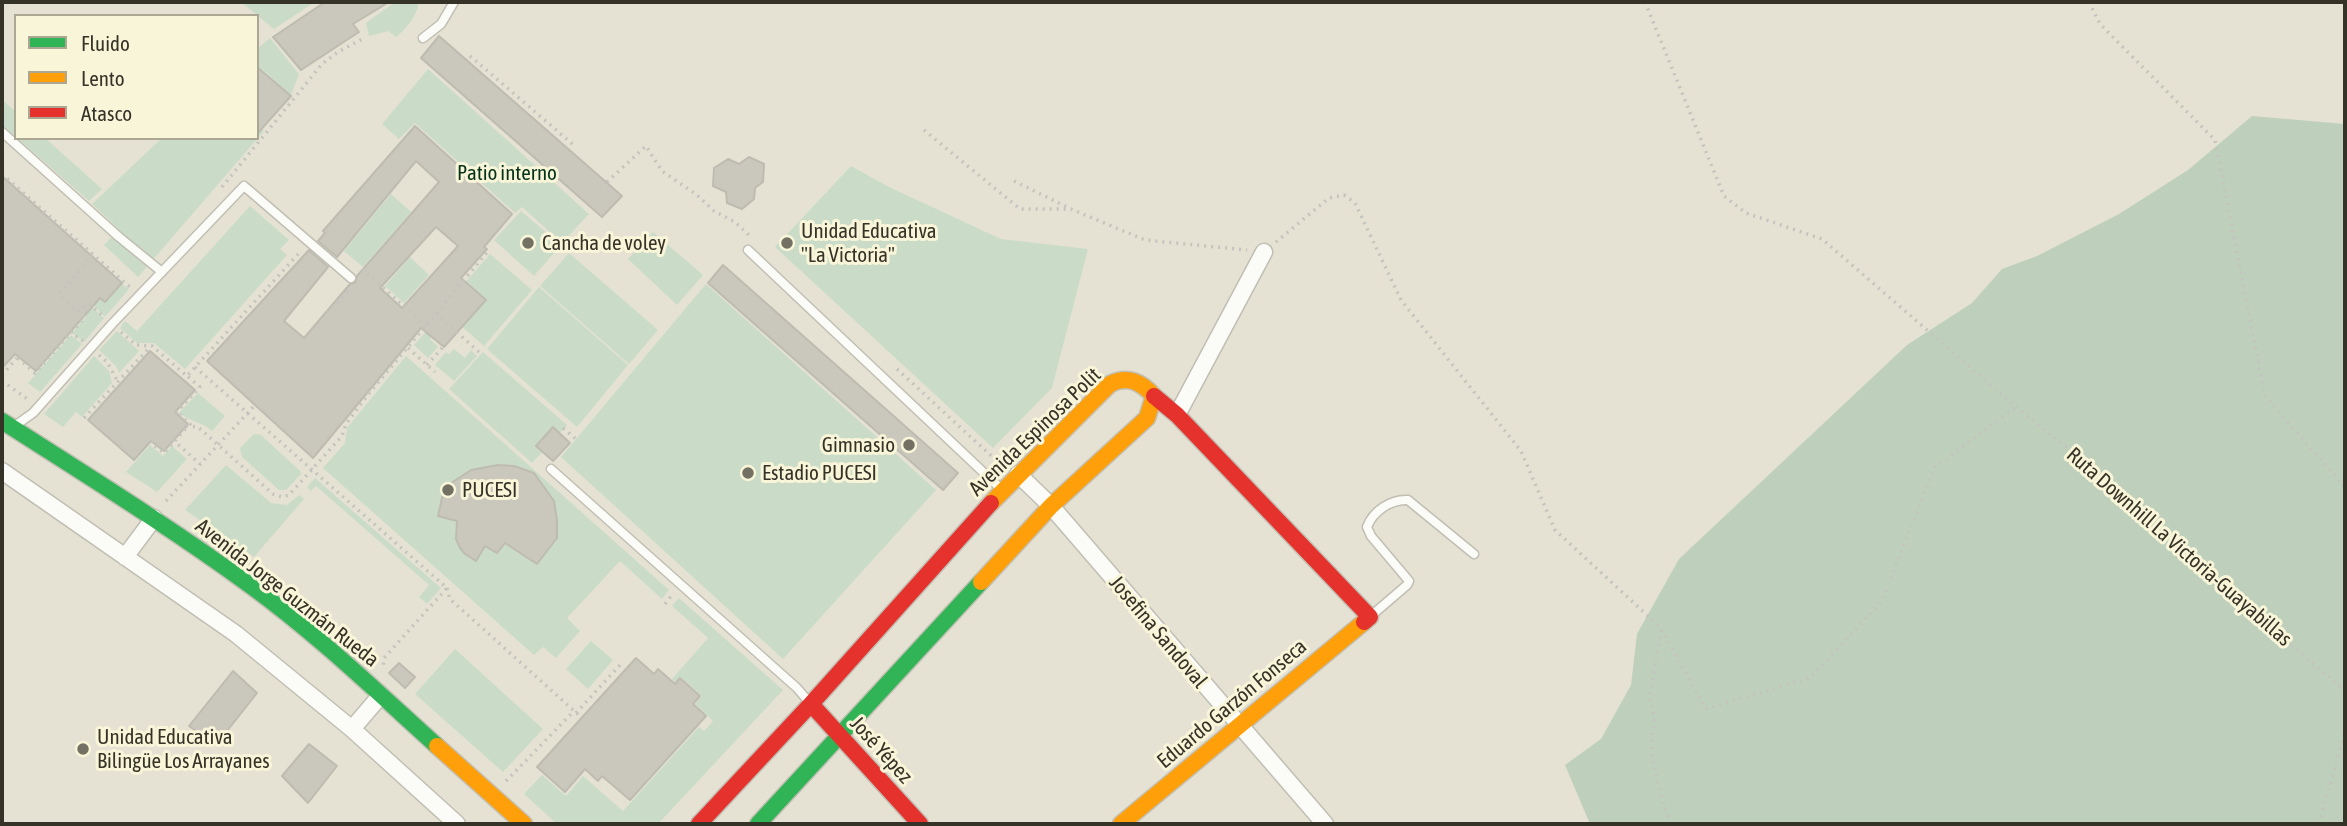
<!DOCTYPE html>
<meta charset="utf-8">
<style>
body{margin:0}
#map{position:relative;width:2347px;height:826px;overflow:hidden;background:#e5e2d3;font-family:"Asap Condensed",sans-serif}
canvas{display:block}
.frame{position:absolute;inset:0;border:4px solid #353328;pointer-events:none}
.legend{position:absolute;left:14px;top:14px;width:245px;height:126px;box-sizing:border-box;background:#f9f5d9;border:2px solid #aba792;margin:0;padding:9px 12px;list-style:none;font-size:21px;color:#353328}
.legend li{display:flex;align-items:center;gap:14px;height:35px}
.legend b{width:35px;border:2px solid #aba792}
</style>
<div id="map">
<canvas width="2347" height="826"></canvas>
<div class="frame"></div>
<ul class="legend">
<li><b style="height:9px;background:#30b455"></b>Fluido</li>
<li><b style="height:9px;background:#ff9f0a"></b>Lento</li>
<li><b style="height:9px;background:#e5322d"></b>Atasco</li>
</ul>
</div>
<script>
const c = document.querySelector('canvas').getContext('2d');
c.lineJoin = 'round';
function paint(path, color) {
  c.fillStyle = color;
  c.fill(path, 'evenodd');
}
function strokePath(path, color, width, dash) {
  c.strokeStyle = color;
  c.lineWidth = width;
  c.lineCap = dash ? 'butt' : 'round';
  c.setLineDash(dash || []);
  c.stroke(path);
}
function drawText(font, color, halo, rows, align = 'center') {
  c.font = font + ' "Asap Condensed",sans-serif';
  c.lineWidth = 6;
  c.setLineDash([]);
  c.textBaseline = 'middle';
  c.strokeStyle = halo;
  c.fillStyle = color;
  for (const [text, x, y, turn = 0] of rows) {
    c.save();
    c.translate(x, y);
    c.rotate((+turn || 0) * Math.PI / 180);
    c.textAlign = isNaN(turn) ? turn : align;
    if (halo) c.strokeText(text, 0, 0);
    c.fillText(text, 0, 0);
    c.restore();
  }
}
paint(new Path2D(`
 M 241,2 L 315,2 L 274,29 Z
 M 395,2 L 419,2 C 417,16 407,28 396,37 L 388,31 L 369,36 L 366,23 Z
 M 270,38 L 299,74 L 291,95 L 263,70 L 257,76 L 257,49 Z
 M 428,69 L 589,214 L 562,243 L 522,207 L 515,213 L 415,123 L 399,139 L 382,124 Z
 M 2,100 L 16,112 L 16,137 L 2,125 Z
 M 257,124 L 264,131 L 138,277 L 104,245 L 119,229 L 92,204 L 162,138 L 257,138 Z
 M 17,138 L 45,138 L 102,189 L 89,201 Z
 M 851,166 L 889,187 L 1001,239 L 1088,249 L 1052,388 L 993,448 L 775,247 Z
 M 391,194 L 411,212 L 363,267 L 344,251 Z
 M 250,206 L 289,240 L 280,249 L 287,255 L 185,369 L 154,343 L 137,343 L 120,328 L 125,321 L 137,331 Z
 M 521,211 L 561,245 L 534,276 L 494,240 Z
 M 653,232 L 703,275 L 677,305 L 628,259 Z
 M 569,253 L 658,330 L 629,364 L 540,286 Z
 M 490,254 L 532,290 L 484,346 L 442,309 Z
 M 410,257 L 429,275 L 404,303 L 385,286 Z
 M 122,284 L 129,289 L 105,317 L 93,305 L 90,290 L 105,303 Z
 M 706,284 L 936,490 L 783,659 L 561,457 Z
 M 539,287 L 628,365 L 577,427 L 487,349 Z
 M 92,307 L 104,318 L 84,342 L 72,333 L 86,317 L 79,310 Z
 M 436,320 L 443,325 L 430,339 L 438,347 L 428,358 L 414,345 Z
 M 117,331 L 139,351 L 119,373 L 116,366 L 99,350 Z
 M 71,335 L 82,344 L 40,392 L 28,383 Z
 M 454,349 L 465,358 L 471,350 L 477,356 L 454,381 L 435,365 L 446,352 L 449,354 Z
 M 483,352 L 567,425 L 532,463 L 449,389 Z
 M 94,356 L 109,371 L 112,383 L 82,417 L 76,412 L 63,427 L 44,414 Z
 M 406,356 L 669,590 L 662,599 L 620,561 L 567,618 L 580,631 L 556,658 L 543,647 L 534,655 L 323,468 L 345,443 L 347,428 Z
 M 198,393 L 225,416 L 212,431 C 201,421 190,422 179,413 Z
 M 254,434 L 261,435 L 300,471 L 301,474 L 286,490 L 279,490 L 242,457 L 240,448 Z
 M 150,445 L 163,456 L 172,446 L 187,459 L 157,492 L 126,472 Z
 M 226,465 L 271,503 L 287,505 L 299,495 L 304,499 L 254,557 L 185,510 Z
 M 315,478 L 441,588 L 427,604 L 419,597 L 429,585 L 316,486 L 311,491 L 307,487 Z
 M 679,598 L 783,690 L 658,824 L 557,824 L 524,794 L 542,775 L 566,796 L 583,776 L 623,811 L 699,727 L 704,731 L 713,721 L 695,704 L 702,696 L 681,677 L 675,682 L 672,679 L 708,638 L 672,606 Z
 M 591,641 L 613,660 L 588,689 L 566,669 Z
 M 455,649 L 543,729 L 503,772 L 415,694 Z`), '#cadcc8');
paint(new Path2D(`
 M 2252,116 L 2345,124 L 2345,824 L 1590,824 L 1565,765 L 1601,739 L 1631,685 L 1637,634 L 1679,559 L 1907,345 L 1972,303 L 2002,269 L 2037,256 L 2119,214 L 2188,170 Z`), '#bed0bc');
const building = new Path2D(`
 M 325,2 L 389,2 L 353,24 L 359,32 L 301,70 L 273,37 Z
 M 439,36 L 622,196 L 602,217 L 421,58 Z
 M 257,67 L 291,96 L 257,134 Z
 M 415,126 L 512,214 L 484,247 L 487,249 L 461,278 L 486,300 L 444,347 L 421,328 L 313,458 L 207,361 L 309,250 L 328,267 L 284,321 L 304,338 L 350,284 L 355,283 L 357,276 L 439,182 L 416,161 L 337,257 L 318,241 L 325,233 L 323,231 ZM 436,227 L 458,246 L 402,308 L 380,288 Z
 M 749,157 L 764,164 L 763,182 L 755,188 L 754,199 L 742,209 L 727,203 L 726,192 L 713,186 L 714,168 L 728,159 L 739,164 Z
 M 2,176 L 122,283 L 105,302 L 100,298 L 36,371 L 15,354 L 2,368 Z
 M 723,265 L 958,473 L 943,490 L 708,283 Z
 M 150,351 L 195,390 L 175,412 L 188,424 L 164,451 L 151,441 L 134,460 L 88,420 Z
 M 553,427 L 570,443 L 553,461 L 536,446 Z
 M 498,465 L 514,466 L 534,473 L 554,501 L 557,521 L 557,538 L 537,564 L 505,543 L 497,553 L 485,546 L 476,561 L 465,554 L 460,548 L 456,539 L 457,521 L 438,516 L 442,498 L 448,485 L 471,470 Z
 M 636,658 L 654,674 L 658,669 L 675,684 L 680,678 L 700,696 L 693,704 L 706,716 L 630,800 L 602,776 L 598,781 L 585,769 L 565,792 L 537,767 Z
 M 399,663 L 415,677 L 405,688 L 389,673 Z
 M 233,671 L 257,693 L 216,745 L 189,726 Z
 M 309,744 L 337,766 L 308,803 L 282,776 Z`);
paint(building, '#cac8bc');
strokePath(building, '#bebcb0', 2);
const lane = new Path2D(`
 M 423,38 L 441,24 L 454,2
 M 2,132 L 119,237 L 162,272
 M 748,250 L 1000,488
 M 16,425 L 33,413 L 112,324 L 244,186 L 351,278
 M 551,469 L 797,688 L 809,702
 M 1372,615 L 1407,585 L 1409,581 L 1371,536 L 1367,527 C 1373,511 1391,499 1408,500 L 1474,554`);
const street = new Path2D(`
 M 1177,415 L 1264,252
 M 2,471 L 236,634 L 352,729 L 457,824
 M 1018,474 L 1051,506 L 1325,824
 M 125,557 L 154,518
 M 352,729 L 381,695`);
const fast = new Path2D(`
 M 2,421 C 86,475 170,527 251,586 C 317,634 376,691 437,746
 M 758,824 L 981,582`);
const slow = new Path2D(`
 M 981,582 L 1051,506 L 1147,418 L 1154,396 C 1141,382 1128,375 1110,384 L 991,503
 M 437,746 L 524,824
 M 1121,824 L 1364,622`);
const jam = new Path2D(`
 M 1154,396 L 1177,415 L 1370,617 L 1364,622
 M 811,704 L 920,824
 M 699,824 L 811,704 L 991,503`);
strokePath(lane, '#c1bfb3', 11);
strokePath(street, '#c1bfb3', 19);
strokePath(fast, '#c1bfb3', 19);
strokePath(slow, '#c1bfb3', 19);
strokePath(jam, '#c1bfb3', 19);
strokePath(new Path2D(`
 M 1645,2 L 1724,196 L 1746,213 L 1822,239 L 2016,407 L 2121,490 L 2211,577 L 2345,691
 M 2089,2 L 2100,24 L 2215,140 L 2265,396 L 2345,487
 M 470,56 L 576,147
 M 924,130 L 1020,209 L 1071,209 L 1145,240 L 1247,250
 M 2,174 L 131,288
 M 1014,181 L 1069,208
 M 607,182 L 646,146 L 662,171 L 697,195 L 714,211 L 735,222 L 751,237
 M 222,187 L 322,64 L 338,52 L 364,38
 M 1276,242 L 1329,198 L 1344,195 L 1355,203 L 1401,300 L 1521,451 L 1555,530 L 1661,628 L 1706,709 L 1810,678 L 1881,602 L 1935,467 L 2016,407
 M 362,269 L 426,326
 M 77,311 L 89,304 L 102,315
 M 327,313 L 350,289
 M 436,313 L 481,354
 M 70,332 L 83,341
 M 121,332 L 136,345 L 152,346 L 187,376 L 301,251
 M 408,348 L 435,372
 M 99,355 L 107,362 L 118,382
 M 18,358 L 35,373 L 85,317 L 59,294 L 93,255
 M 427,365 L 443,347
 M 195,367 L 447,588 L 384,658 L 383,669
 M 897,369 L 999,463
 M 2,375 L 17,358
 M 2,381 L 29,400
 M 176,413 L 200,387 L 187,376
 M 84,418 L 150,347
 M 186,426 L 198,427 L 273,494 L 282,497 L 289,495 L 342,436 L 346,424 L 366,397 L 489,250
 M 563,428 L 576,439
 M 173,440 L 200,464
 M 152,441 L 151,443 L 164,453 L 190,424 L 177,412
 M 166,501 L 255,405
 M 447,588 L 450,599 L 582,718
 M 665,604 L 672,595
 M 1661,630 L 1649,701 C 1660,720 1649,733 1652,754 C 1655,778 1663,801 1670,824
 M 576,713 L 620,665
 M 506,781 L 574,711
 M 2319,824 L 2345,731`), '#c4c4be', 3.5, [2, 5]);
strokePath(lane, '#fbfbf8', 8);
strokePath(street, '#fbfbf8', 16);
strokePath(fast, '#30b455', 16);
strokePath(slow, '#ff9f0a', 16);
strokePath(jam, '#e5322d', 16);
for (const [x, y, r, color] of [
 [528,243,7,"#737064"],
 [787,243,7,"#737064"],
 [909,445,7,"#737064"],
 [748,473,7,"#737064"],
 [448,490,7,"#737064"],
 [83,749,7,"#737064"]
]) {
  const dot = new Path2D();
  dot.arc(x, y, r, 0, 2 * Math.PI);
  c.fillStyle = color;
  c.fill(dot);
  strokePath(dot, '#f9f5d9', 2.5);
}
drawText('21px', '#04331a', '#f9f5d9', [
 ["Patio interno",507,173]
]);
drawText('21px', '#353328', '#f9f5d9', [
 ["Unidad Educativa",801,231],
 ["\"La Victoria\"",801,255],
 ["Cancha de voley",542,243],
 ["Gimnasio",895,445,"right"],
 ["Estadio PUCESI",762,473],
 ["PUCESI",462,490],
 ["Unidad Educativa",97,737],
 ["Bilingüe Los Arrayanes",97,761]
], 'left');
drawText('21px', '#353328', '#f9f5d9', [
 ["Avenida Espinosa Polit",1035,432,-44],
 ["Ruta Downhill La Victoria-Guayabillas",2179,547,41],
 ["Avenida Jorge Guzmán Rueda",287,593,38],
 ["Josefina Sandoval",1158,632,50],
 ["Eduardo Garzón Fonseca",1232,704,-40],
 ["José Yépez",881,750,48]
]);
</script>
